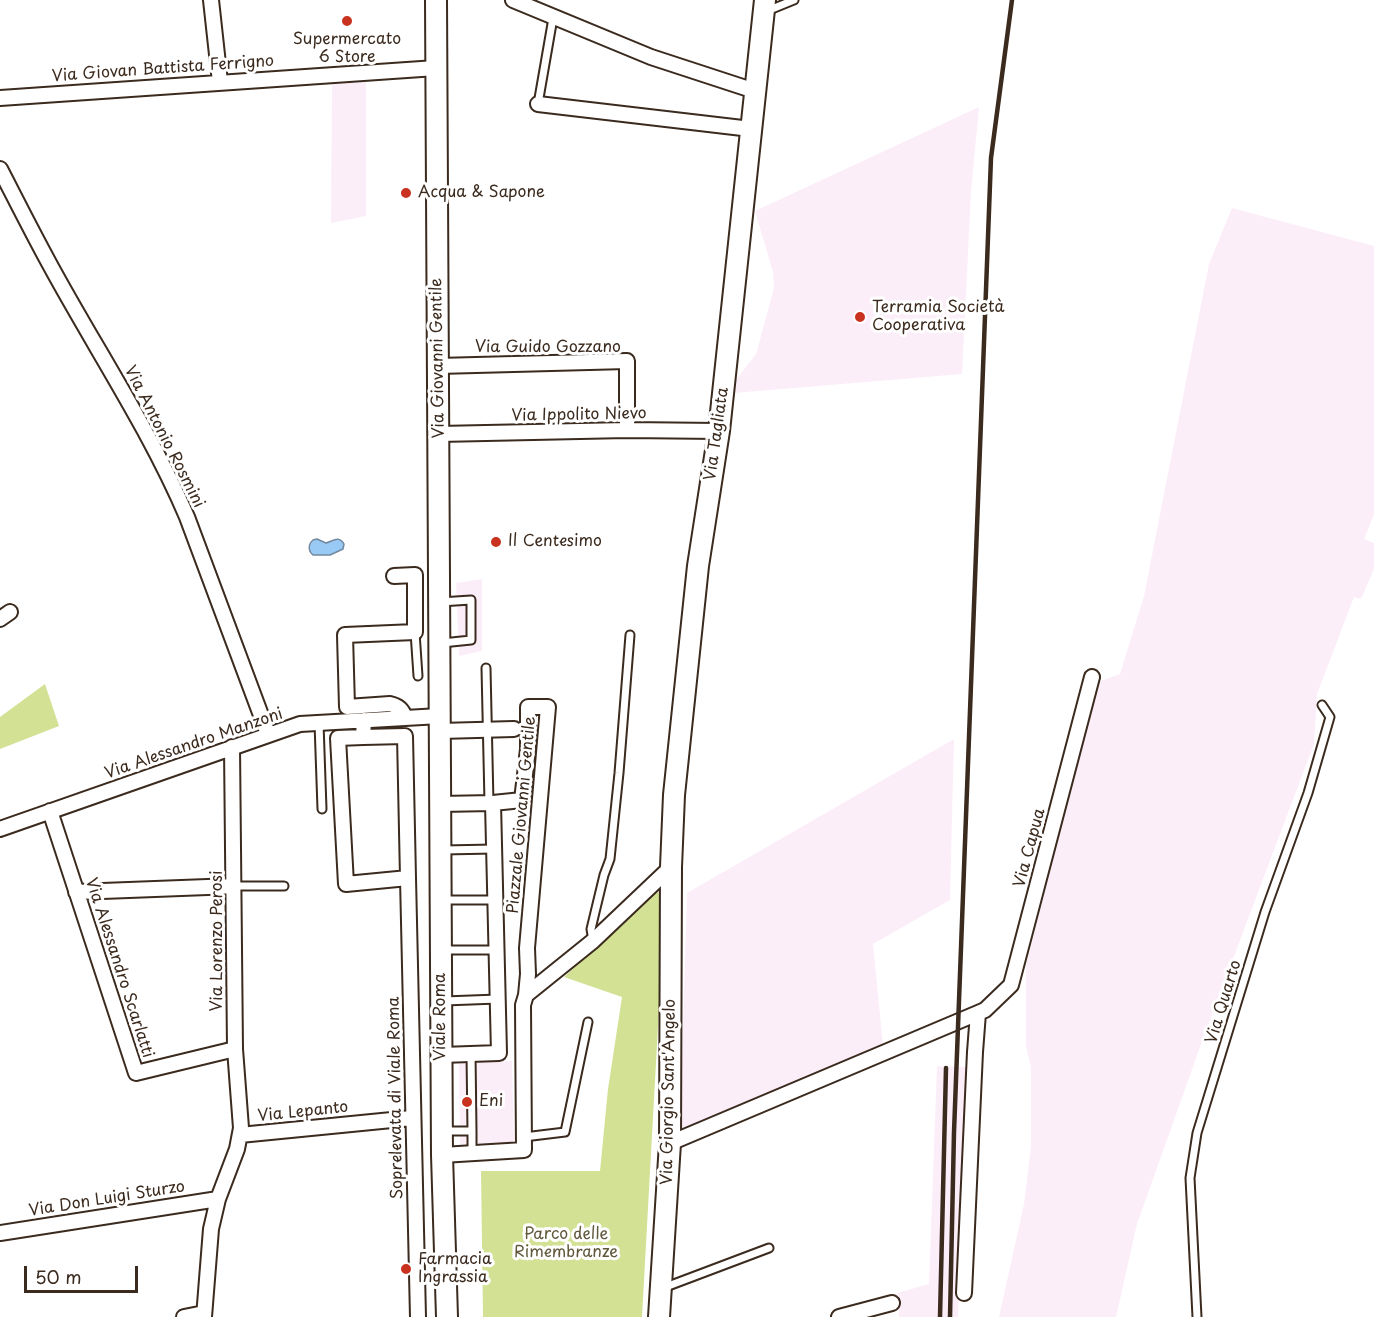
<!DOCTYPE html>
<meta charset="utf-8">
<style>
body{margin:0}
#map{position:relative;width:1374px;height:1317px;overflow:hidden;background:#fff;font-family:"Playpen Sans",sans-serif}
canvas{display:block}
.scale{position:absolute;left:24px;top:1266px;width:114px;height:27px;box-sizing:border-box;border:3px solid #3b2a1e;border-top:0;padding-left:8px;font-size:18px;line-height:21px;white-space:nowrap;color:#3b2a1e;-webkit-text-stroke:4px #fff;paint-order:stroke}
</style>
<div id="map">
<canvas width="1374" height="1317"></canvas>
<div class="scale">50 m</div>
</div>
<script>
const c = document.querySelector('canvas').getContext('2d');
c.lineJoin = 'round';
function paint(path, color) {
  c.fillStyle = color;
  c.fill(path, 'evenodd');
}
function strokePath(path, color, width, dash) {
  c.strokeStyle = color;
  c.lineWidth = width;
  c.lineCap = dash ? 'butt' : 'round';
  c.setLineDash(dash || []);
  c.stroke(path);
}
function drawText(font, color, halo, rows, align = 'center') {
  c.font = font + ' "Playpen Sans",sans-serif';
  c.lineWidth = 6;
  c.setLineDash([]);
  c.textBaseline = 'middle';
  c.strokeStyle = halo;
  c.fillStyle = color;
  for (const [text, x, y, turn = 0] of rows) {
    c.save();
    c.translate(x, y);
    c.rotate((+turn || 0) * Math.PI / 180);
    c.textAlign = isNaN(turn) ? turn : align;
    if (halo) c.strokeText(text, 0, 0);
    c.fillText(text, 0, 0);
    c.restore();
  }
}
paint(new Path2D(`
 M 366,82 L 366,216 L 331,223 L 332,83 Z
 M 979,107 L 971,192 L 962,374 L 734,393 L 735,381 L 756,354 L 774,288 L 773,272 L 755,211 Z
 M 1232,208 L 1374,246 L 1374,515 L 1364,539 L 1374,543 L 1374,569 L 1361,599 L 1354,597 L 1317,694 L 1314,744 L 1204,1036 L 1137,1224 L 1116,1317 L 999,1317 L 1024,1204 L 1031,1147 L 1031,1067 L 1026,1046 L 1026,966 L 1098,682 L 1120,674 L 1144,596 L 1209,264 Z
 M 482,579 L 482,651 L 459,656 L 456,583 Z
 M 954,739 L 950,900 L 873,944 L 883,1046 L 680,1129 L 687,893 Z
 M 512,1061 L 514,1143 L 460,1145 L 459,1063 Z
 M 937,1066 L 969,1067 L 958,1317 L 899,1317 L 897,1293 L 929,1284 Z`), '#fceef9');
paint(new Path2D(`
 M 45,684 L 59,726 L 0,749 L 0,717 Z
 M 655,892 L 661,893 L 665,899 L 642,1317 L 483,1317 L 481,1171 L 600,1171 L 608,1089 L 622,997 L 564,977 Z`), '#d3e194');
const water = new Path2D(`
 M 317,539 L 326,543 C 333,541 339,535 344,544 L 343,549 L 330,555 L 313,555 C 308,551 308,544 313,540 Z`);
paint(water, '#99c9f5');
strokePath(water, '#73899f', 1.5);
const lane = new Path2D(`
 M 767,11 L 794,0
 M 538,104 L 553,18
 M 440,602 L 471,600 L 471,640 L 442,643
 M 415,632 L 418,676
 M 486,668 L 489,803
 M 319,723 L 322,809
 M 443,850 L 494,849
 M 234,886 L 284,886
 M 443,900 L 495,900
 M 593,941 L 591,929 L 604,875 L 610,859 L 619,773 L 630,635
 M 444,950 L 496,950
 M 444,1001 L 498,999
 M 445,1131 L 472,1131 L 471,1054
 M 472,1131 L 472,1153
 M 524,1137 L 565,1132 L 588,1022
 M 663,1288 L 769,1248
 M 1197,1317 L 1190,1178 L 1197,1133 L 1265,912 L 1308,793 L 1330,717 L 1322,705`);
const street = new Path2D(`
 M 211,0 L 220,82
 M 513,0 L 651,57 L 755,91
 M 0,98 L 436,68
 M 538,104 L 751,129
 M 0,169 C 16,200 32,232 49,263 C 95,348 149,428 187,517 L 268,734
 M 438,366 L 627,361 L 627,430
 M 439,434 L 627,430 L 719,431
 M 394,576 L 415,575 L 415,632 L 345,635 L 347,707 L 390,704 C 399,706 402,710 405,717
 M 0,619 L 10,612
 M 440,731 L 514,729
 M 363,737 L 338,738 L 346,884 L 408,878 L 405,736 L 363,737 L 364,720
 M 440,804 L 493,803 L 522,800 L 528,749 L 528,707 L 548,707 L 527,948 L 528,974 L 526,995
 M 50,811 L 136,1073 L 235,1049
 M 0,829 L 300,724 L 440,716
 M 408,878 L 418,1317
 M 76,892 L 234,886
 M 442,1055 L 499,1053 L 493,803
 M 240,1135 L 412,1118
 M 670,1143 L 978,1013 L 985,1010 L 1011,985 L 1092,677
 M 442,1155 L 524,1150 L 523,1005 L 526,995 L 593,941 L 671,867
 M 0,1233 L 218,1199
 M 964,1293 L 975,1052 L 978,1013
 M 184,1317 L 204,1313
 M 204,1317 L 211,1229 L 218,1199 L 237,1149 L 241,1128 L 235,1049 L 232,747
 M 839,1317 L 892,1303`);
const secondary = new Path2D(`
 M 436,0 L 442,1155 L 447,1317
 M 659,1317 L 670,1143 L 671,867 L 674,795 L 698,566 L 719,431 L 765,0`);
strokePath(lane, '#3b2a1e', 11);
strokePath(street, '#3b2a1e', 18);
strokePath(secondary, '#3b2a1e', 24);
strokePath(lane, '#fff', 7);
strokePath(street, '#fff', 14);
strokePath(secondary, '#fff', 20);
strokePath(new Path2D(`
 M 940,1317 L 946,1068
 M 950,1317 L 954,1132 L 991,158 L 1012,0`), '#3b2a1e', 4.5);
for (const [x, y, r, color] of [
 [347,21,6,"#c8321e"],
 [406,193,6,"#c8321e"],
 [860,317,6,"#c8321e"],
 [496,542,6,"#c8321e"],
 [467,1102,6,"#c8321e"],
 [406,1269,6,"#c8321e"]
]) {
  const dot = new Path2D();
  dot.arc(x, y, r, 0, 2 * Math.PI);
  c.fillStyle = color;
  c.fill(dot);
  strokePath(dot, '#fff', 2);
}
drawText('16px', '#3b2a1e', '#fff', [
 ["Supermercato",347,40,"center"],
 ["6 Store",347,58,"center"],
 ["Acqua & Sapone",418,193],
 ["Terramia Società",872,308],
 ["Cooperativa",872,326],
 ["Il Centesimo",508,542],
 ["Eni",479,1102],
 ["Farmacia",418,1260],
 ["Ingrassia",418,1278]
], 'left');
drawText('16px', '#3b2a1e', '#fff', [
 ["Via Giovan Battista Ferrigno",163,69,-4],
 ["Via Guido Gozzano",548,348],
 ["Via Giovanni Gentile",438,358,-91],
 ["Via Ippolito Nievo",579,415,-1],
 ["Via Tagliata",717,434,-82],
 ["Via Antonio Rosmini",164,437,63],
 ["Via Alessandro Manzoni",194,744,-19],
 ["Piazzale Giovanni Gentile",522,815,-85],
 ["Via Capua",1030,848,-75],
 ["Via Lorenzo Perosi",218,941,-90],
 ["Via Alessandro Scarlatti",119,968,72],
 ["Via Quarto",1224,1002,-73],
 ["Viale Roma",441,1017,-90],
 ["Via Giorgio Sant'Angelo",669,1092,-89],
 ["Soprelevata di Viale Roma",396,1098,-91],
 ["Via Lepanto",303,1112,-6],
 ["Via Don Luigi Sturzo",107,1199,-9]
]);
drawText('16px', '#61583c', '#fff', [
 ["Parco delle",566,1235],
 ["Rimembranze",566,1253]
]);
</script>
